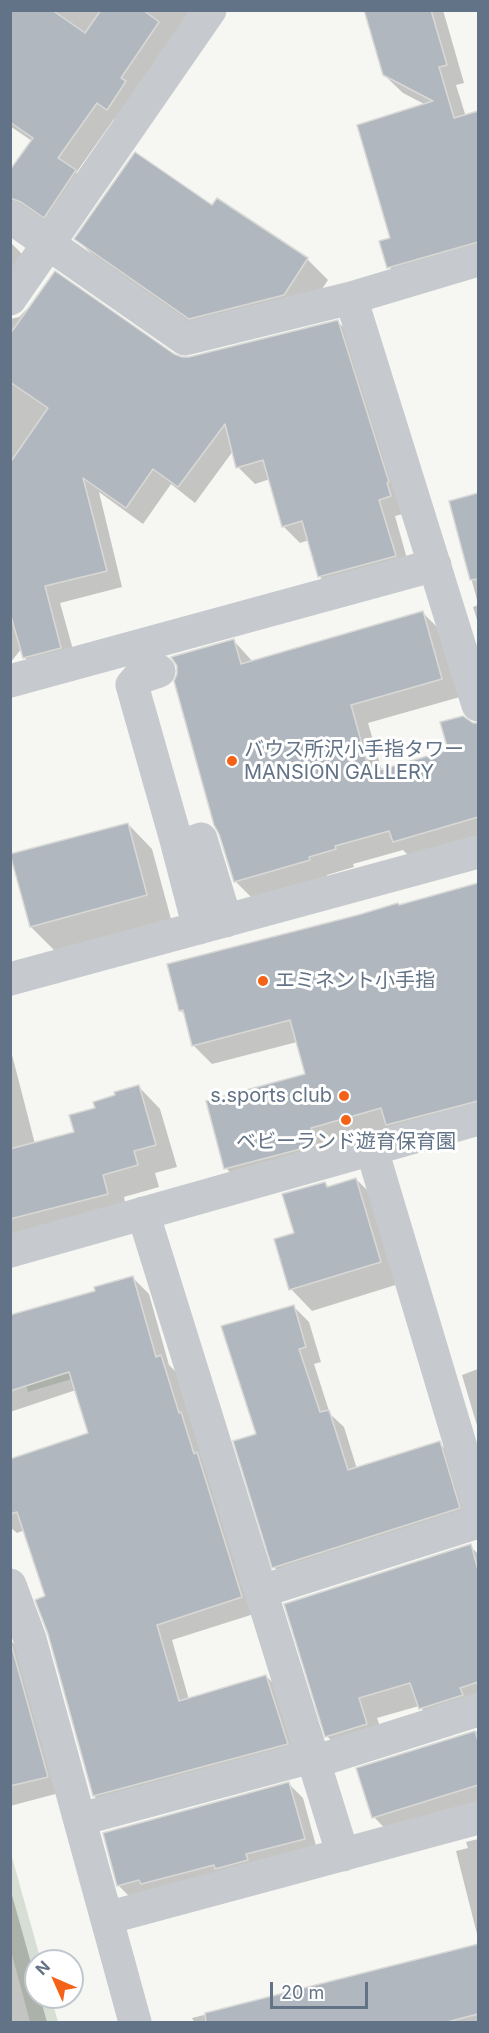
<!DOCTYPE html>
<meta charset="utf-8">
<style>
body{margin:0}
#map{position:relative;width:489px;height:2033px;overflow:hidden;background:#f6f7f3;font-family:Inter,sans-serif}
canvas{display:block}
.frame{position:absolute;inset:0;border:12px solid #637387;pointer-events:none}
.north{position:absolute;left:24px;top:1949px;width:60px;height:60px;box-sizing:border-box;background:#fff;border:2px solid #c1c7cf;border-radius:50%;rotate:315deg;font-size:16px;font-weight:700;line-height:24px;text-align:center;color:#637387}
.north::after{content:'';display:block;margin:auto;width:21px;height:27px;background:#f36217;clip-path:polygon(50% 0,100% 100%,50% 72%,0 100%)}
.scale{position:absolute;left:270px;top:1982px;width:98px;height:27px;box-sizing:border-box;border:3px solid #637387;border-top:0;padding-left:8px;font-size:18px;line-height:21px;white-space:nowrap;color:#637387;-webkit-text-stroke:4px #fff;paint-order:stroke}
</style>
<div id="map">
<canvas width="489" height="2033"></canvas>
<div class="frame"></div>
<div class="north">N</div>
<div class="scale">20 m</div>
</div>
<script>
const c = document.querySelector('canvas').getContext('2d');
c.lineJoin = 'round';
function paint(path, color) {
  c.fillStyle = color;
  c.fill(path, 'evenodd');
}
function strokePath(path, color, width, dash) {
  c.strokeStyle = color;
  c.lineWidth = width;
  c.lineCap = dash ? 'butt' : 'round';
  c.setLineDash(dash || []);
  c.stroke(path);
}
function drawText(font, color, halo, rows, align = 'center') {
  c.font = font + ' Inter,"Noto Sans JP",sans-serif';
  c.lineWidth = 6;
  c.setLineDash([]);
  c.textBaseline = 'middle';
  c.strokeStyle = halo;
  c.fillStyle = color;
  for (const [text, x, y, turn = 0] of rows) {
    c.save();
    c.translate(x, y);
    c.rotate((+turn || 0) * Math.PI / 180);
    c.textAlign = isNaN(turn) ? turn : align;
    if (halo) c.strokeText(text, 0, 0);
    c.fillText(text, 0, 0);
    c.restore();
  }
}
paint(new Path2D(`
 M 126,1363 L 28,1392 L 24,1378 Z
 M 10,1850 L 41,1961 L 36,1961 L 36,1997 L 51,1997 L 58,2022 L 30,2022 L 11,1951 Z`), '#d7dfd4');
paint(new Path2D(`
 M 10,10 L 196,10 L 124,126 L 114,119 L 76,173 L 92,188 L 61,233 L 10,224 L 10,172 L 32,141 L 10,126 Z
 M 365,10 L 443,10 L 464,83 L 456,85 L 466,117 L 478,113 L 478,264 L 407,285 L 389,267 L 392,238 L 426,105 L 403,93 L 384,75 Z
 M 218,200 L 307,259 L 328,280 L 304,316 L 211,339 L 97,259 L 76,239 L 213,207 Z
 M 10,242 L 27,259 L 10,282 Z
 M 29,307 L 182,359 L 338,322 L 355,339 L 407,513 L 395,516 L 411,573 L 336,593 L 320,577 L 309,540 L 300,543 L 283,526 L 270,479 L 255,484 L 238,467 L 233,451 L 195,503 L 171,484 L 143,524 L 99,492 L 122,587 L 60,603 L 77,664 L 41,674 L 24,657 L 22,648 L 10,663 L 10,319 L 19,317 Z
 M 478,494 L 478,604 L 451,502 Z
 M 478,605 L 478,623 L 473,607 Z
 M 423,613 L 441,631 L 460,697 L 368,723 L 382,771 L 450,752 L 473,725 L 478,725 L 478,840 L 412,859 L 403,850 L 353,864 L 354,867 L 327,875 L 327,878 L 253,899 L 235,881 L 234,641 L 253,662 Z
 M 128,824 L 152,849 L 171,919 L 55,951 L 31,927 Z
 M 478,884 L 478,1124 L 245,1188 L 226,1168 L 307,1075 L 297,1042 L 212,1064 L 193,1045 L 185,1015 L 180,1010 L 400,907 Z
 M 10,1047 L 35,1144 L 75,1133 L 97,1109 L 139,1087 L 160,1109 L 177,1167 L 155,1173 L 159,1187 L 124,1197 L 128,1215 L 10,1250 Z
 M 356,1179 L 378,1201 L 402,1283 L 312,1311 L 291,1289 L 296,1234 L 325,1183 L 329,1187 Z
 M 133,1278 L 149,1294 L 169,1365 L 177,1373 L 257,1613 L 172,1640 L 189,1700 L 266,1676 L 282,1692 L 303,1760 L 110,1812 L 94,1796 L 47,1597 L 25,1530 L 17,1533 L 10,1527 L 10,1460 L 90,1434 L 76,1390 L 10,1412 L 10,1307 L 13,1316 L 97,1292 Z
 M 293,1306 L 309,1322 L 321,1362 L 314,1364 L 330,1414 L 344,1427 L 357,1469 L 439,1443 L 455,1458 L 474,1524 L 289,1583 L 274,1567 L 258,1434 Z
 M 478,1369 L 478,1429 L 462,1375 Z
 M 470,1546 L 478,1554 L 478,1716 L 439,1728 L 419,1706 L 377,1718 L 386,1743 L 346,1756 L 327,1736 Z
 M 10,1640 L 24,1653 L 63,1792 L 10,1806 Z
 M 478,1731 L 478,1823 L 393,1837 L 374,1817 L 358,1769 Z
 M 289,1784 L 303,1798 L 318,1853 L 132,1899 L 118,1885 Z
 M 478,1839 L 478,1938 L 456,1851 L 468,1848 L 466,1842 Z
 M 10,1888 L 36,1981 L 36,1997 L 40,1997 L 47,2022 L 10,2022 Z
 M 478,1946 L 478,2022 L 194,2022 L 192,2018 Z`), '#0003');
const building = new Path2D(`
 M 10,10 L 52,10 L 85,33 L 101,10 L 143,10 L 159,22 L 121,78 L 126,81 L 107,110 L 97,103 L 58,158 L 76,170 L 44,218 L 21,202 L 10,198 L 10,170 L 33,138 L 10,122 Z
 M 364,10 L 431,10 L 447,65 L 439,67 L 454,118 L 478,111 L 478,242 L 387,268 L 379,241 L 390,238 L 357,125 L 433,101 L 383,75 Z
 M 135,152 L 212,205 L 217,198 L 308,258 L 284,295 L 189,319 L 74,239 Z
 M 55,271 L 174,354 L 182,357 L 189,357 L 338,320 L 389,482 L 387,483 L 391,496 L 379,500 L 396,556 L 318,577 L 302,521 L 282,527 L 263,460 L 236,468 L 225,424 L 178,487 L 153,469 L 126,508 L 83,478 L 107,571 L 45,586 L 61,648 L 23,658 L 10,613 L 10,463 L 48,408 L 10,382 L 10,334 Z
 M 478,493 L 478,579 L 470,580 L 449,501 Z
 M 423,611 L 442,679 L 351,705 L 370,773 L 448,750 L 440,722 L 463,716 L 473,723 L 478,723 L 478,817 L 393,842 L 389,831 L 335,846 L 336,849 L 309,857 L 310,860 L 234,882 L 219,834 L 214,825 L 174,681 L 177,674 L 177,666 L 171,657 L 234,639 L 241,664 Z
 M 128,823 L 147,895 L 30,927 L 10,854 Z
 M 478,883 L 478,1101 L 386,1125 L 381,1108 L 311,1128 L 316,1145 L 224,1169 L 206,1101 L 305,1074 L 290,1020 L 192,1046 L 183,1010 L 179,1011 L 167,964 L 358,915 L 398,903 L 399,905 Z
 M 139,1085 L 156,1145 L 134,1151 L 138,1165 L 103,1175 L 108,1194 L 10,1219 L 10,1149 L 74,1132 L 69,1115 L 95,1108 L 93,1102 L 115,1095 L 114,1092 Z
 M 356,1178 L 381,1262 L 289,1290 L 274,1239 L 294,1233 L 282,1194 L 325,1182 L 327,1187 Z
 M 133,1276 L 156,1357 L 161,1355 L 179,1413 L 181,1412 L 194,1454 L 197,1452 L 242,1597 L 157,1625 L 179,1701 L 266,1675 L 288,1744 L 93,1796 L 48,1634 L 35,1600 L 45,1596 L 17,1512 L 10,1514 L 10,1459 L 88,1433 L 69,1372 L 10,1391 L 10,1315 L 95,1291 L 94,1287 Z
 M 294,1305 L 306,1347 L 299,1349 L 320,1412 L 329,1410 L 348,1470 L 440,1441 L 460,1508 L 272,1568 L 233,1441 L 256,1434 L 221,1326 Z
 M 471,1544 L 478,1570 L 478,1682 L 460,1688 L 463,1695 L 419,1709 L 410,1683 L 359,1698 L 367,1724 L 325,1737 L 284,1604 Z
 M 10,1640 L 48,1777 L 10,1786 Z
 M 475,1731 L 478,1741 L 478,1785 L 372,1818 L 356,1768 Z
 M 289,1782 L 305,1839 L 246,1854 L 248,1860 L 215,1869 L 214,1865 L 141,1884 L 139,1880 L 117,1886 L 103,1833 Z
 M 478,1944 L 478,2014 L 447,2022 L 206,2022 L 205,2013 Z`);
paint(building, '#b0b7be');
strokePath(building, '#d8d8d6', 1.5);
strokePath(new Path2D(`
 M 10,217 L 185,339 L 351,298 L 478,705
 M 351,298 L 478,260
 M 10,299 L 210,10
 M 159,671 L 138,678 L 132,685 L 176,840 L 184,845 L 201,839 L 226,921
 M 10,681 L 435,565
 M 176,840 L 199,928
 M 10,979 L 478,852
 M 372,1150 L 478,1504
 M 143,1213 C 209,1427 275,1641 343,1855
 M 10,1251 L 478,1119
 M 10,1585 L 30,1639 L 135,2022
 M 262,1591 L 478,1522
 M 314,1762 L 478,1710
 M 81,1819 L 311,1757
 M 107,1918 L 478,1818`), '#c6c9cd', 33);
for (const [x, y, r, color] of [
 [232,761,6,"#f36217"],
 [263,981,6,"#f36217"],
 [344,1096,6,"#f36217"],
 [346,1120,6,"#f36217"]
]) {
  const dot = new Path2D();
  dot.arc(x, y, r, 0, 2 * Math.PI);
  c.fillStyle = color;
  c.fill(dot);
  strokePath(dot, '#fff', 2);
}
drawText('20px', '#637387', '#fff', [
 ["バウス所沢小手指タワー",244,750],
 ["MANSION GALLERY",244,773],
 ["エミネント小手指",275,981],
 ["s.sports club",332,1096,"right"],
 ["ベビーランド遊育保育園",346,1142,"center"]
], 'left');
</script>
